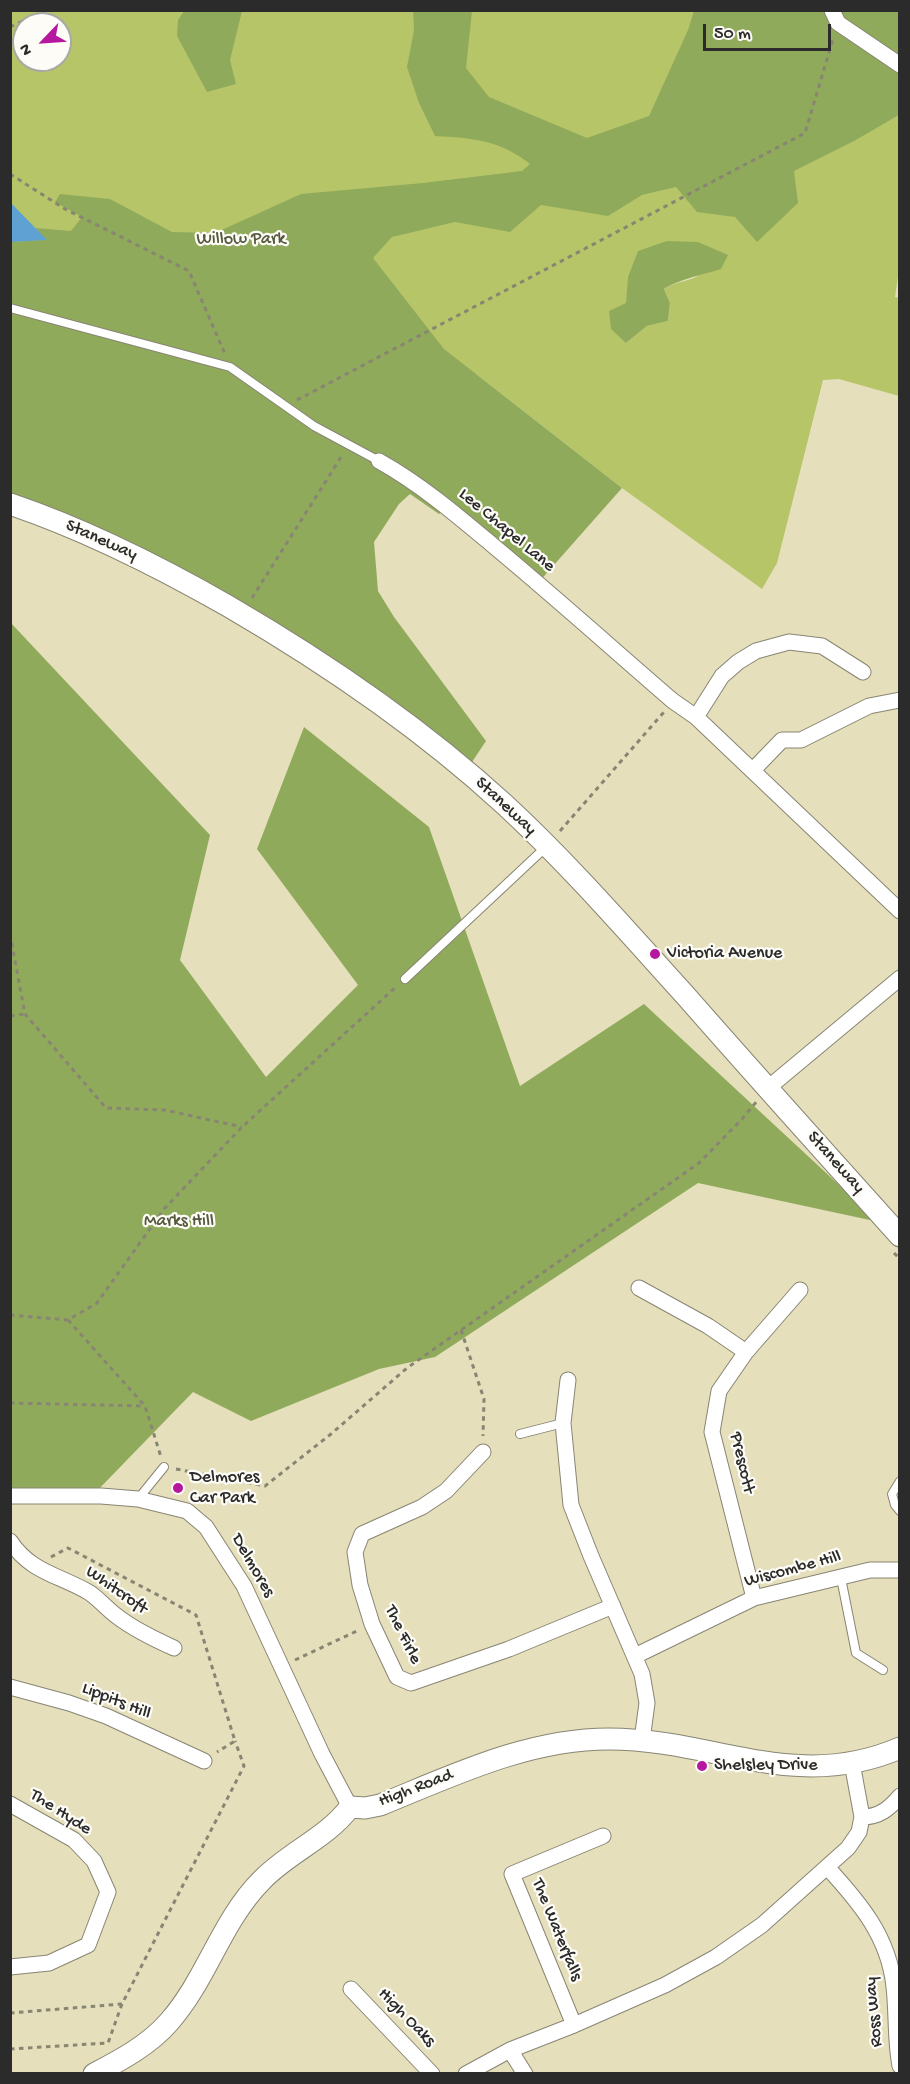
<!DOCTYPE html>
<style>
body{margin:0}
#map{position:relative;width:910px;height:2084px;overflow:hidden;background:#e5dfbb;font-family:"Gochi Hand",sans-serif}
canvas{display:block}
.frame{position:absolute;inset:0;border:12px solid #2b2b2b;pointer-events:none}
.north{position:absolute;left:12px;top:12px;width:60px;height:60px;box-sizing:border-box;background:#fdfcf7;border:2px solid #a9a8a5;border-radius:50%;rotate:245deg;font-size:16px;font-weight:700;line-height:24px;text-align:center;color:#2b2b2b}
.north::after{content:'';display:block;margin:auto;width:21px;height:27px;background:#b5179e;clip-path:polygon(50% 0,100% 100%,50% 72%,0 100%)}
.scale{position:absolute;left:703px;top:24px;width:128px;height:27px;box-sizing:border-box;border:3px solid #2b2b2b;border-top:0;padding-left:8px;font-size:18px;line-height:21px;white-space:nowrap;color:#2b2b2b;-webkit-text-stroke:4px #fdfcf7;paint-order:stroke}
</style>
<div id="map">
<canvas width="910" height="2084"></canvas>
<div class="frame"></div>
<div class="north">N</div>
<div class="scale">50 m</div>
</div>
<script>
const c = document.querySelector('canvas').getContext('2d');
c.lineJoin = 'round';
function paint(path, color) {
  c.fillStyle = color;
  c.fill(path, 'evenodd');
}
function strokePath(path, color, width, dash) {
  c.strokeStyle = color;
  c.lineWidth = width;
  c.lineCap = dash ? 'butt' : 'round';
  c.setLineDash(dash || []);
  c.stroke(path);
}
function drawText(font, color, halo, rows, align = 'center') {
  c.font = font + ' "Gochi Hand",sans-serif';
  c.lineWidth = 4.5;
  c.setLineDash([]);
  c.textBaseline = 'middle';
  c.strokeStyle = halo;
  c.fillStyle = color;
  for (const [text, x, y, turn = 0] of rows) {
    c.save();
    c.translate(x, y);
    c.rotate((+turn || 0) * Math.PI / 180);
    c.textAlign = isNaN(turn) ? turn : align;
    if (halo) c.strokeText(text, 0, 0);
    c.fillText(text, 0, 0);
    c.restore();
  }
}
paint(new Path2D(`
 M 10,11 L 899,11 L 857,138 L 899,115 L 900,263 L 895,297 L 900,298 L 899,396 L 839,379 L 823,380 L 777,563 L 762,589 L 622,488 L 476,374 L 363,441 L 11,505 ZM 24,24 L 60,24 L 60,60 L 24,60 ZM 728,255 C 718,263 707,272 696,277 C 685,282 674,282 664,289 L 670,303 L 668,321 L 647,326 L 626,343 L 626,303 Z`), '#b6c568');
paint(new Path2D(`
 M 184,11 L 242,11 L 230,60 L 236,84 L 207,92 L 177,36 L 178,20 Z
 M 413,11 L 472,11 L 466,68 L 489,97 L 587,138 L 649,116 L 688,30 L 694,11 L 899,11 L 899,115 L 854,141 L 794,171 L 798,203 L 757,242 L 735,217 L 697,212 L 676,187 L 642,195 L 608,216 L 541,205 L 510,232 L 455,222 L 392,237 L 373,258 L 444,349 L 622,488 L 538,583 L 447,508 L 439,514 L 410,494 L 399,504 L 374,542 L 378,591 L 394,617 L 486,741 L 466,771 L 312,656 L 11,504 L 11,242 L 46,240 L 35,228 L 71,231 L 82,217 L 55,202 L 60,194 L 110,199 L 172,232 L 215,233 L 301,194 L 423,183 L 522,171 L 530,164 C 500,140 472,138 435,136 L 419,103 L 407,67 L 414,30 Z
 M 667,241 L 698,242 L 728,255 L 721,269 C 705,274 677,280 664,289 L 670,303 L 668,321 L 647,326 L 626,343 L 611,329 L 609,311 L 626,303 L 628,277 L 638,251 Z
 M 10,622 L 210,835 L 180,960 L 266,1077 L 358,985 L 257,849 L 304,727 L 429,827 L 520,1086 L 644,1004 L 879,1222 L 698,1183 L 435,1357 L 379,1369 L 251,1421 L 193,1392 L 92,1496 L 11,1491 Z`), '#90aa5c');
paint(new Path2D(`
 M 11,203 L 47,240 L 11,242 Z`), '#60a1d3');
const lane = new Path2D(`
 M 10,308 L 230,367 L 314,426 L 379,461
 M 405,979 L 546,847
 M 520,1434 L 563,1423
 M 900,1481 L 892,1494 L 895,1505 L 900,1511
 M 138,1499 L 164,1467
 M 841,1578 L 856,1653 L 883,1670`);
const street = new Path2D(`
 M 832,10 L 838,23 L 900,65
 M 379,461 C 422,485 459,517 496,548 C 556,598 614,650 673,701 L 696,717 L 900,911
 M 696,717 L 722,676 L 738,662 L 756,651 L 789,642 L 822,646 L 863,672
 M 753,770 L 782,740 L 801,740 L 869,706 L 900,700
 M 768,1088 L 900,978
 M 639,1288 L 708,1326 L 746,1352
 M 568,1380 L 563,1423 L 571,1505 L 591,1556 L 642,1674 L 647,1703 L 642,1740
 M 483,1452 L 446,1491 L 422,1507 L 362,1534 L 355,1552 L 360,1585 L 372,1624 L 397,1677 L 411,1683 L 509,1649 L 613,1606
 M 10,1496 L 101,1496 L 138,1499 L 187,1511 L 206,1527 L 244,1586 L 322,1754 L 350,1807
 M 10,1541 C 31,1573 60,1575 90,1593 C 100,1600 108,1610 118,1617 C 135,1630 154,1639 174,1648
 M 754,1598 L 712,1432 L 719,1391 L 746,1352 L 800,1290
 M 635,1656 L 754,1598 L 870,1570 L 900,1570
 M 10,1687 L 69,1703 L 106,1716 L 204,1761
 M 10,1804 L 74,1840 L 94,1861 L 108,1892 L 88,1945 L 49,1963 L 10,1967
 M 862,1817 C 879,1817 889,1809 900,1796
 M 827,1867 C 860,1903 889,1937 894,1987 C 897,2013 895,2040 900,2066
 M 351,1989 L 432,2074
 M 574,2025 L 512,1874 L 603,1836
 M 510,2050 L 525,2074
 M 466,2074 L 510,2050 L 574,2025 L 665,1985 L 716,1957 L 762,1925 L 848,1848 L 859,1832 L 862,1817 L 852,1763`);
const secondary = new Path2D(`
 M 10,504 C 87,530 158,566 228,606 C 326,663 420,727 504,804 C 568,863 626,930 685,995 C 756,1076 828,1156 900,1236
 M 94,2074 C 121,2060 149,2045 169,2022 C 207,1979 221,1921 262,1880 C 289,1852 327,1838 350,1807 L 365,1808 L 380,1805 C 454,1775 528,1739 609,1739 C 714,1739 795,1793 900,1748`);
strokePath(lane, '#888573', 10);
strokePath(street, '#888573', 17);
strokePath(secondary, '#888573', 23);
strokePath(new Path2D(`
 M 10,27 L 46,10
 M 10,174 L 65,209 L 189,271 L 225,354
 M 297,400 L 805,133 L 833,39
 M 252,598 L 343,454
 M 560,831 L 664,712
 M 10,934 L 25,1014 L 106,1108 L 165,1110 L 242,1127
 M 10,1016 L 25,1014
 M 894,1253 L 900,1259
 M 10,1315 L 68,1320 L 97,1303 L 164,1209 L 242,1127 L 397,986
 M 68,1320 L 145,1406 L 161,1457
 M 461,1330 L 484,1399 L 483,1436
 M 10,1403 L 144,1406
 M 176,1469 L 265,1486 L 331,1434 L 407,1368 L 699,1163 L 742,1119 L 757,1101
 M 51,1557 L 68,1548 L 196,1615 L 235,1741 L 217,1752
 M 295,1660 L 359,1630
 M 10,2013 L 122,2004 L 244,1766 L 235,1741
 M 10,2049 L 108,2043 L 122,2004`), '#888573', 3, [4.5, 4.5]);
strokePath(lane, '#fff', 8);
strokePath(street, '#fff', 15);
strokePath(secondary, '#fff', 21);
for (const [x, y, r, color] of [
 [655,954,6,"#b5179e"],
 [178,1488,6,"#b5179e"],
 [702,1766,6,"#b5179e"]
]) {
  const dot = new Path2D();
  dot.arc(x, y, r, 0, 2 * Math.PI);
  c.fillStyle = color;
  c.fill(dot);
  strokePath(dot, '#fdfcf7', 2);
}
drawText('18px', '#55593d', '#fdfcf7', [
 ["Willow Park",241,240],
 ["Marks Hill",179,1222]
]);
drawText('18px', '#2b2b2b', '#fdfcf7', [
 ["Lee Chapel Lane",506,531,40],
 ["Staneway",101,541,24],
 ["Staneway",505,807,43],
 ["Staneway",835,1163,48],
 ["Prescott",741,1463,77],
 ["Delmores",252,1566,60],
 ["Wiscombe Hill",793,1570,-15],
 ["Whitcroft",116,1591,35],
 ["The Firle",402,1635,64],
 ["Lippits Hill",116,1702,22],
 ["High Road",416,1789,-21],
 ["The Hyde",60,1813,33],
 ["The Waterfalls",556,1930,68],
 ["Ross Way",875,2012,-95],
 ["High Oaks",406,2018,46]
]);
drawText('18px', '#2b2b2b', '#fdfcf7', [
 ["Victoria Avenue",667,954],
 ["Delmores",190,1478],
 ["Car Park",190,1499],
 ["Shelsley Drive",714,1766]
], 'left');
</script>
